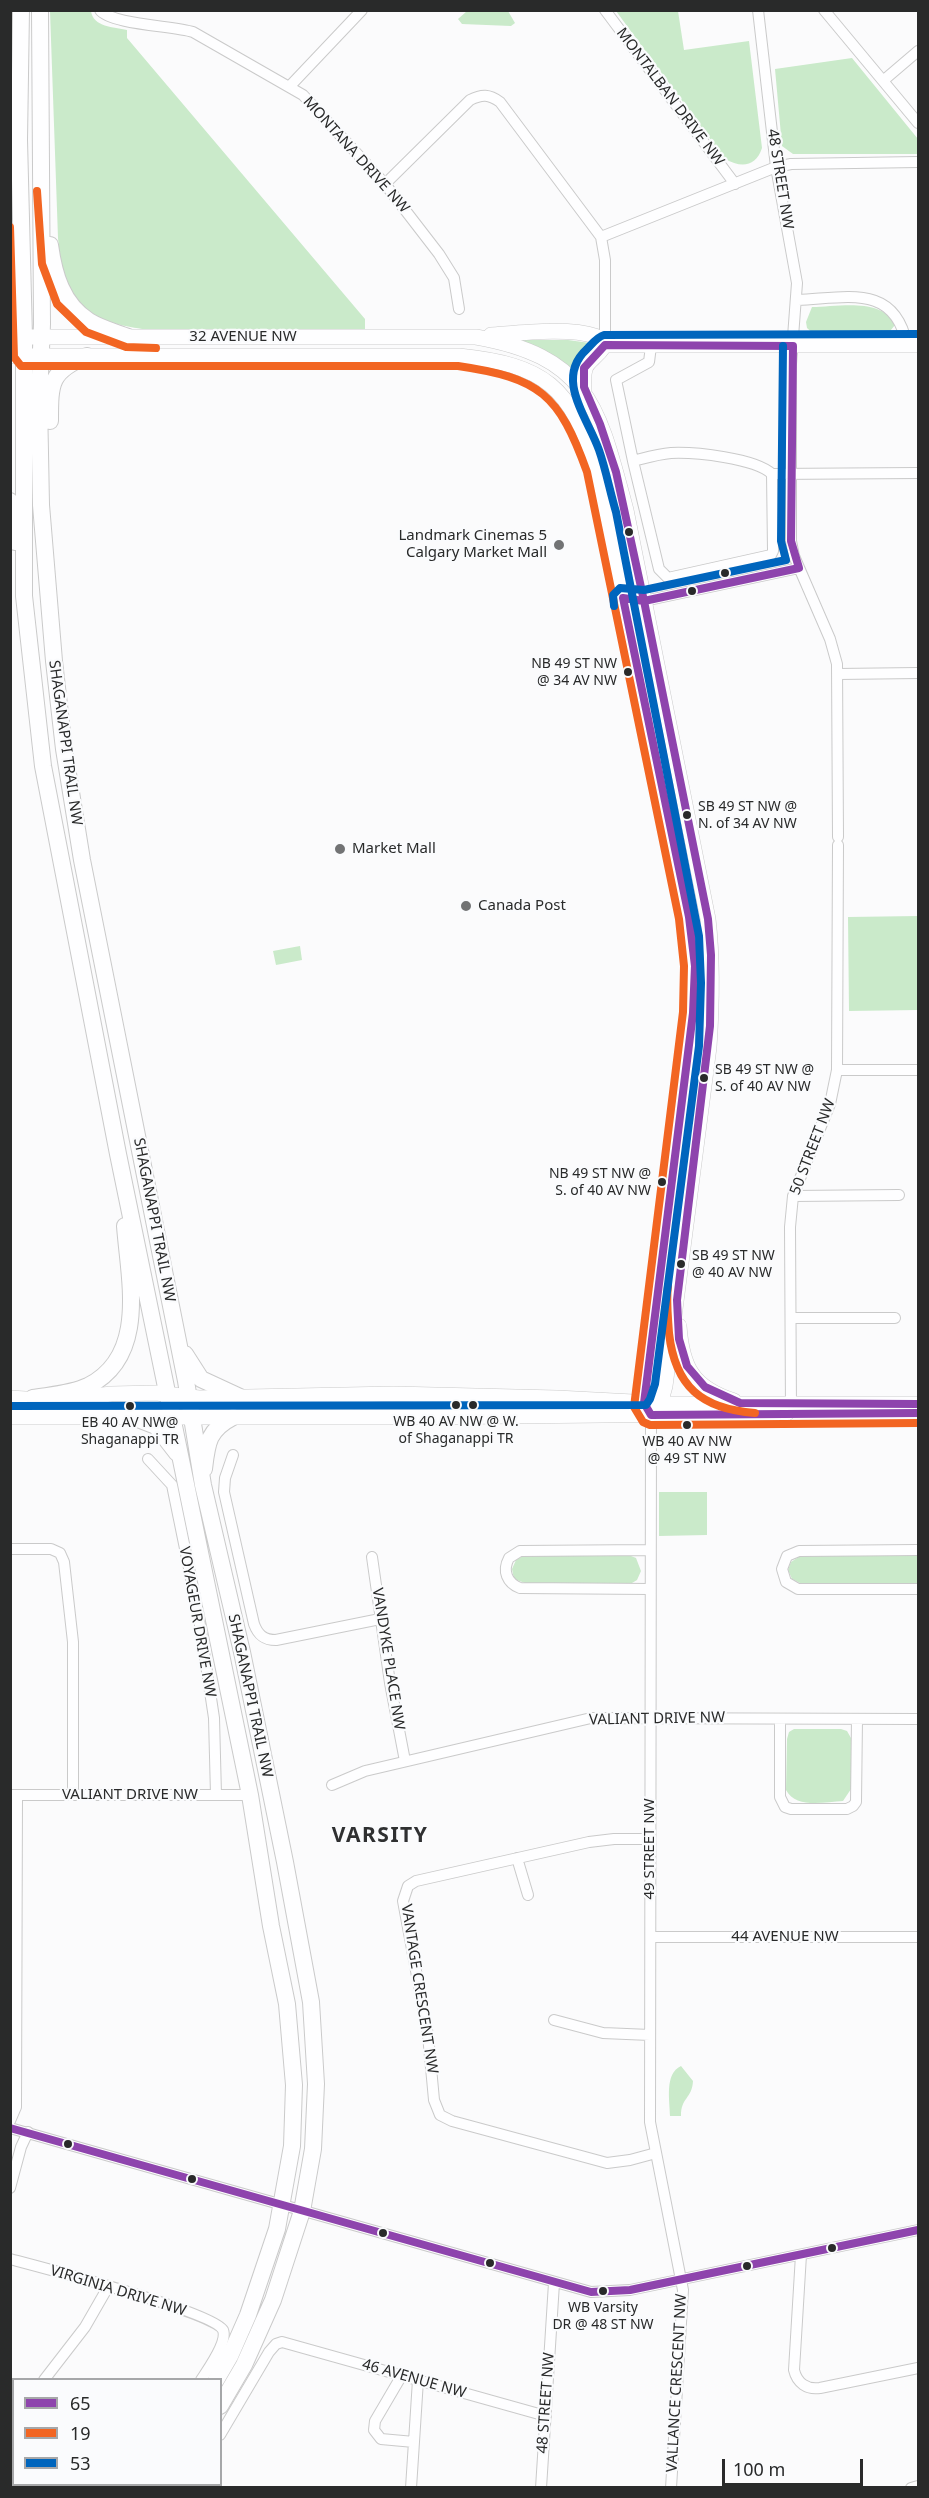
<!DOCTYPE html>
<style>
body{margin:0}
#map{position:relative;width:929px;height:2498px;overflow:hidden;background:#fbfbfc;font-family:"Noto Sans",sans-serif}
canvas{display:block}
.frame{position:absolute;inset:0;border:12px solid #292a2a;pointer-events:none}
.legend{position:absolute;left:12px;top:2378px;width:210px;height:108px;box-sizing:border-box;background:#fafbfd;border:2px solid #a6a7a9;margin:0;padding:8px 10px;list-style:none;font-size:18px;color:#292a2a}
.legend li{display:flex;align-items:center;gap:12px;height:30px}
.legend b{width:30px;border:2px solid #a6a7a9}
.scale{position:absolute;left:722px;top:2459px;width:141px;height:27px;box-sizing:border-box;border:3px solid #292a2a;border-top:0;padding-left:8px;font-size:18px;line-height:21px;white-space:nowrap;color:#292a2a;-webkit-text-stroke:4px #fafbfd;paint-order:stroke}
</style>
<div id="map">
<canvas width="929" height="2498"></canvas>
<div class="frame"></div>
<ul class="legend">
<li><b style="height:8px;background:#8e44ad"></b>65</li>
<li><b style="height:8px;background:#f26522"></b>19</li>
<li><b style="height:8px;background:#0065bd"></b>53</li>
</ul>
<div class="scale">100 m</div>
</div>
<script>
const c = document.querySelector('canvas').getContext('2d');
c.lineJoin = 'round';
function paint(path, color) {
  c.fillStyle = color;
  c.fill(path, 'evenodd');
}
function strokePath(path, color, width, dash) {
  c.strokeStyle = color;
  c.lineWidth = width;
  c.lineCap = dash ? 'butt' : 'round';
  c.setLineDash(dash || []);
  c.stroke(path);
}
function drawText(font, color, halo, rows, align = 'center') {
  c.font = font + ' "Noto Sans",sans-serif';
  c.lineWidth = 4.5;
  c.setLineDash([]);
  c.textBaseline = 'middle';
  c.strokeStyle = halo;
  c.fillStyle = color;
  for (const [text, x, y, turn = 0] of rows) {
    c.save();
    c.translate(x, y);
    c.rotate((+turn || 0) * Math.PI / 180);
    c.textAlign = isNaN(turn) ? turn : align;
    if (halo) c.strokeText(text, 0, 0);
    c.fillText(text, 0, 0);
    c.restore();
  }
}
paint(new Path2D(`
 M 50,11 L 91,11 C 93,27 114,27 127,30 L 127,38 L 365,319 L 365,330 L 158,331 C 116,326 73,319 62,271 C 60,260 59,249 58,238 Z
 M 467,11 L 508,11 L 515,23 L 511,26 L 462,24 L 458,19 Z
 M 616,11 L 678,11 L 684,50 L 749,41 L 762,148 C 756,167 741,168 725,159 Z
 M 852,58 L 918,139 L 918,154 L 793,154 L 782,146 L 775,69 Z
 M 812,307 C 838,307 882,297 895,325 L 886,336 L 816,336 L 807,328 L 806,322 Z
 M 519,340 L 568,340 L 597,344 L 577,375 L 540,349 Z
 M 918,916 L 918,1010 L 849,1011 L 848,917 Z
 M 300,946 L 302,960 L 276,965 L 273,951 Z
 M 659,1492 L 707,1492 L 707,1535 L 659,1536 Z
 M 523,1556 L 631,1556 L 636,1558 L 641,1571 L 637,1580 L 632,1583 L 525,1583 L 514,1579 L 512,1569 L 516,1560 Z
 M 800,1556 L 918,1556 L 918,1583 L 800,1583 L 792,1579 L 788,1570 L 791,1562 Z
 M 794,1729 L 841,1729 L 847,1731 L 851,1738 L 851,1789 L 843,1801 C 824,1802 796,1809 786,1790 L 787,1739 L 789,1732 Z
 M 681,2066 L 693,2081 C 692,2099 681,2097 681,2116 L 670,2116 C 670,2101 664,2074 681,2066 Z`), '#caeaca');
const street = new Path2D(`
 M 100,10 C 110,24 173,26 193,32 L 303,95 L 385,184 L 439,254 L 454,278 L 459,309
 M 605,10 L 735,184
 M 758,10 L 776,167 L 797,283 L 791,364 L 791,541 L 794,556 L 830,639 L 837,664 L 838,837
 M 824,10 L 918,123
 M 884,80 L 918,51
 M 290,86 L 362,10
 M 385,184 L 470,100 C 482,94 489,94 500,102 L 601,237 L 605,260 L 605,345
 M 601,237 L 776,167 L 791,164 L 918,162
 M 798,300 C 846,298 895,283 907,345
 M 651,346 L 649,362 L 616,380 L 633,461 C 645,458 658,454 671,453 C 695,452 755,458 772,474 L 918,473
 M 633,461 L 659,569 L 668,578 L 771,555 L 773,551 L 772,474
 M 625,610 L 644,601 L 799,568
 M 838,674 L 918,673
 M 837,1070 L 918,1070
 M 793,1196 L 899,1195
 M 791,1318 L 895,1318
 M 791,1410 L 790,1227 L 793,1196 L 830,1104 L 837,1070 L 838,845
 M 651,1415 L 650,2122 L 683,2290 L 671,2488
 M 233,1455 L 225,1478 L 224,1492 L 254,1624 C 258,1635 264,1640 276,1640 L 380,1619
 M 148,1459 L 172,1485 L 198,1612 L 214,1718 L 216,1795
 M 10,1549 L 51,1549 L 60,1553 L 64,1562 L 73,1642 L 73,1795
 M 918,1550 L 799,1551 L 787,1556 L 782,1569 L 786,1582 L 798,1589 L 918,1589
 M 372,1557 L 390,1683 L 405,1761
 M 650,1589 L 520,1588 C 507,1583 502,1571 509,1558 L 520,1551 L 650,1550
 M 780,1719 L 780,1797 L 785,1807 L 791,1809 L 847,1809 L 853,1806 L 856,1802 L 857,1719
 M 332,1785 L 365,1771 L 591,1718 L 918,1719
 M 10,1795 L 250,1795
 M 650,1839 L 614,1839 L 589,1842 L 416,1881 L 408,1886 L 403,1901 L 428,2035 L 434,2100 L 440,2115 L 452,2121 L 607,2163 L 630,2160 L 656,2153
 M 517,1858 L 528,1895
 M 651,1937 L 918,1937
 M 554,2020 L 603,2033 L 650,2035
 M 10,2121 L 16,2107 L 17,1795
 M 10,2128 L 591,2292 L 630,2290 L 918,2230
 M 10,2188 L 21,2147 L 28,2132
 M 801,2255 L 794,2370 C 797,2383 807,2390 820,2388 L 918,2368
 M 10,2259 C 40,2267 214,2312 223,2330 C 228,2342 208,2369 201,2380
 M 402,2375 L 375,2421 L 374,2430 L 381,2439 L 414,2442
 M 44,2380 L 85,2327 L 108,2287
 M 10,2416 L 14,2413
 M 220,2435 L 269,2352 L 276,2344 L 282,2342 L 546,2416
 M 116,2488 L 119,2484
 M 179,2488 L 182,2484
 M 411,2488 L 418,2380
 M 541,2488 L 554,2283
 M 911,2488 L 918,2486`);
const secondary = new Path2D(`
 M 491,335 C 519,333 569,327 595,336 C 599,338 602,342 605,345 L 918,345
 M 10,337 L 476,337 C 591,357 599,410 626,510 L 708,919 C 713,962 712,1003 709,1047 L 665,1386 L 660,1404 L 651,1415
 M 10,356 L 459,356 C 545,365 570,386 597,469 L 689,917 L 695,966 L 693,1013 L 644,1403 L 651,1415
 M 584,390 C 582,357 590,367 605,345
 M 679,1326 C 682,1368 693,1388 734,1401
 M 10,1398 L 56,1401 L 111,1394 L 156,1393 L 199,1398 L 394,1394 L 557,1398 L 671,1404 L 918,1404
 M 10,1417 L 418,1417 L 787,1413`);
const primary = new Path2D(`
 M 21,10 L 19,140 L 24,337 L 24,596 L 43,766 L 118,1154 L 250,1795 L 271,1926 L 287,2004 L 294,2085 L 292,2146 L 277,2229 L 248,2315 L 230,2356 L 216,2380
 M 40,10 L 42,324 L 39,401 L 41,505 L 54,661 L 64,749 L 82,860 L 186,1381 L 203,1485 L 242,1652 L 285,1862 L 311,2002 L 316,2084 L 313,2149 L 302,2211 L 273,2300 L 244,2365 L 220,2406
 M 50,245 C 54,274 62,304 89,321 C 100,328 115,332 128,337
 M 50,421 C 50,383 50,371 87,356
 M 10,501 L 15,542
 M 185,1354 L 201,1379 L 242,1398
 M 33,1398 C 51,1395 71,1394 88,1386 C 148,1356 129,1280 125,1226
 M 133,1417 L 156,1426 L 177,1453
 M 204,1469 C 207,1443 208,1430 233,1417
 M 132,2488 L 135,2484
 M 158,2488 L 161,2484`);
strokePath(street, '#cacaca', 12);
strokePath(secondary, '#cacaca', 16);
strokePath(primary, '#cacaca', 18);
strokePath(street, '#fefeff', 10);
strokePath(secondary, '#fefeff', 15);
strokePath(primary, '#fefeff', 16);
strokePath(new Path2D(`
 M 605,345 L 793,346 L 791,541 L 799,568 L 644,601 L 616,472 L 600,424 L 584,387 L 584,368 Z
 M 644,601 L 708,919 L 711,955 L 710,1026 L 677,1300 L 679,1339 L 687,1366 L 705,1387 L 740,1403 L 918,1404
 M 644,601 L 623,598 L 689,917 L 695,966 L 693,1013 L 644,1403 L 651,1415 L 918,1413
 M 10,2128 L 591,2292 L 630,2290 L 918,2230`), '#8e44ad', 8);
strokePath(new Path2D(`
 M 37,191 L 42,264 L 57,304 L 86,332 L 126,347 L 156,348
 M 10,227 L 14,357 L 21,366 L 458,366 C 540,378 559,394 587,472 L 679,919 L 684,966 L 683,1012 L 634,1407 L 643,1422 L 650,1425 L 918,1423
 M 668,1286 C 666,1301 668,1317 669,1333 C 675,1387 702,1409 755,1413`), '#f26522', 8);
strokePath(new Path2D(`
 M 614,606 L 613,595 L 620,588 L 644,590 L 786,560 L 781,541 L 783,346
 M 10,1406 L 646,1405 L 650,1399 L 655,1384 L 699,1046 L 701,983 L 699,936 L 616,512 C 610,492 606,470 599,450 C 588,418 554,379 587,349 C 592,344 597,337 604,335 L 918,334`), '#0065bd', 8);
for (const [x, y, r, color] of [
 [629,532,5,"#292a2a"],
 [559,545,6,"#727374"],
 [725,573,5,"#292a2a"],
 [692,591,5,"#292a2a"],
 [628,672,5,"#292a2a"],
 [687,815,5,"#292a2a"],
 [340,849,6,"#727374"],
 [466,906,6,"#727374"],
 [704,1078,5,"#292a2a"],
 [662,1182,5,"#292a2a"],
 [681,1264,5,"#292a2a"],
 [456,1405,5,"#292a2a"],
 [473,1405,5,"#292a2a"],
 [130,1406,5,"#292a2a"],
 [687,1425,5,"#292a2a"],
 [68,2144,5,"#292a2a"],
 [192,2179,5,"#292a2a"],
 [383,2233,5,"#292a2a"],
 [832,2248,5,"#292a2a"],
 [490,2263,5,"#292a2a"],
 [747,2266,5,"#292a2a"],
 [603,2291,5,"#292a2a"]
]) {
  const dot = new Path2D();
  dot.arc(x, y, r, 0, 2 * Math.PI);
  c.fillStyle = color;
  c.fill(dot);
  strokePath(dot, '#fafbfd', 2);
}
drawText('14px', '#292a2a', '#fafbfd', [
 ["NB 49 ST NW",617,664,"right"],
 ["@ 34 AV NW",617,681,"right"],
 ["SB 49 ST NW @",698,807,"left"],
 ["N. of 34 AV NW",698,824,"left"],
 ["SB 49 ST NW @",715,1070,"left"],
 ["S. of 40 AV NW",715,1087,"left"],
 ["NB 49 ST NW @",651,1174,"right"],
 ["S. of 40 AV NW",651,1191,"right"],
 ["SB 49 ST NW",692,1256,"left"],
 ["@ 40 AV NW",692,1273,"left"],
 ["WB 40 AV NW @ W.",456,1422],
 ["of Shaganappi TR",456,1439],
 ["EB 40 AV NW@",130,1423],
 ["Shaganappi TR",130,1440],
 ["WB 40 AV NW",687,1442],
 ["@ 49 ST NW",687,1459],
 ["WB Varsity",603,2308],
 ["DR @ 48 ST NW",603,2325]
]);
drawText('15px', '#292a2a', '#fafbfd', [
 ["MONTALBAN DRIVE NW",670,97,53],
 ["MONTANA DRIVE NW",356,155,48],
 ["48 STREET NW",780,179,81],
 ["32 AVENUE NW",243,337],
 ["SHAGANAPPI TRAIL NW",65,743,82],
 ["50 STREET NW",813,1147,-69],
 ["SHAGANAPPI TRAIL NW",154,1220,79],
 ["VOYAGEUR DRIVE NW",197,1622,80],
 ["VANDYKE PLACE NW",388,1659,81],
 ["SHAGANAPPI TRAIL NW",250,1696,78],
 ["VALIANT DRIVE NW",657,1719,-1],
 ["VALIANT DRIVE NW",130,1795],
 ["49 STREET NW",650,1849,-90],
 ["44 AVENUE NW",785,1937],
 ["VANTAGE CRESCENT NW",419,1989,81],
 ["VIRGINIA DRIVE NW",118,2291,17],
 ["46 AVENUE NW",414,2379,16],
 ["VALLANCE CRESCENT NW",677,2383,-87],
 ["48 STREET NW",546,2403,-86]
]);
drawText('15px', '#292a2a', '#fafbfd', [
 ["Landmark Cinemas 5",547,536,"right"],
 ["Calgary Market Mall",547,553,"right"],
 ["Market Mall",352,849],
 ["Canada Post",478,906]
], 'left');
c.letterSpacing = '1.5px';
drawText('bold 21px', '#2f3031', '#fafbfd', [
 ["VARSITY",380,1836]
]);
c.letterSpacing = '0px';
</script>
